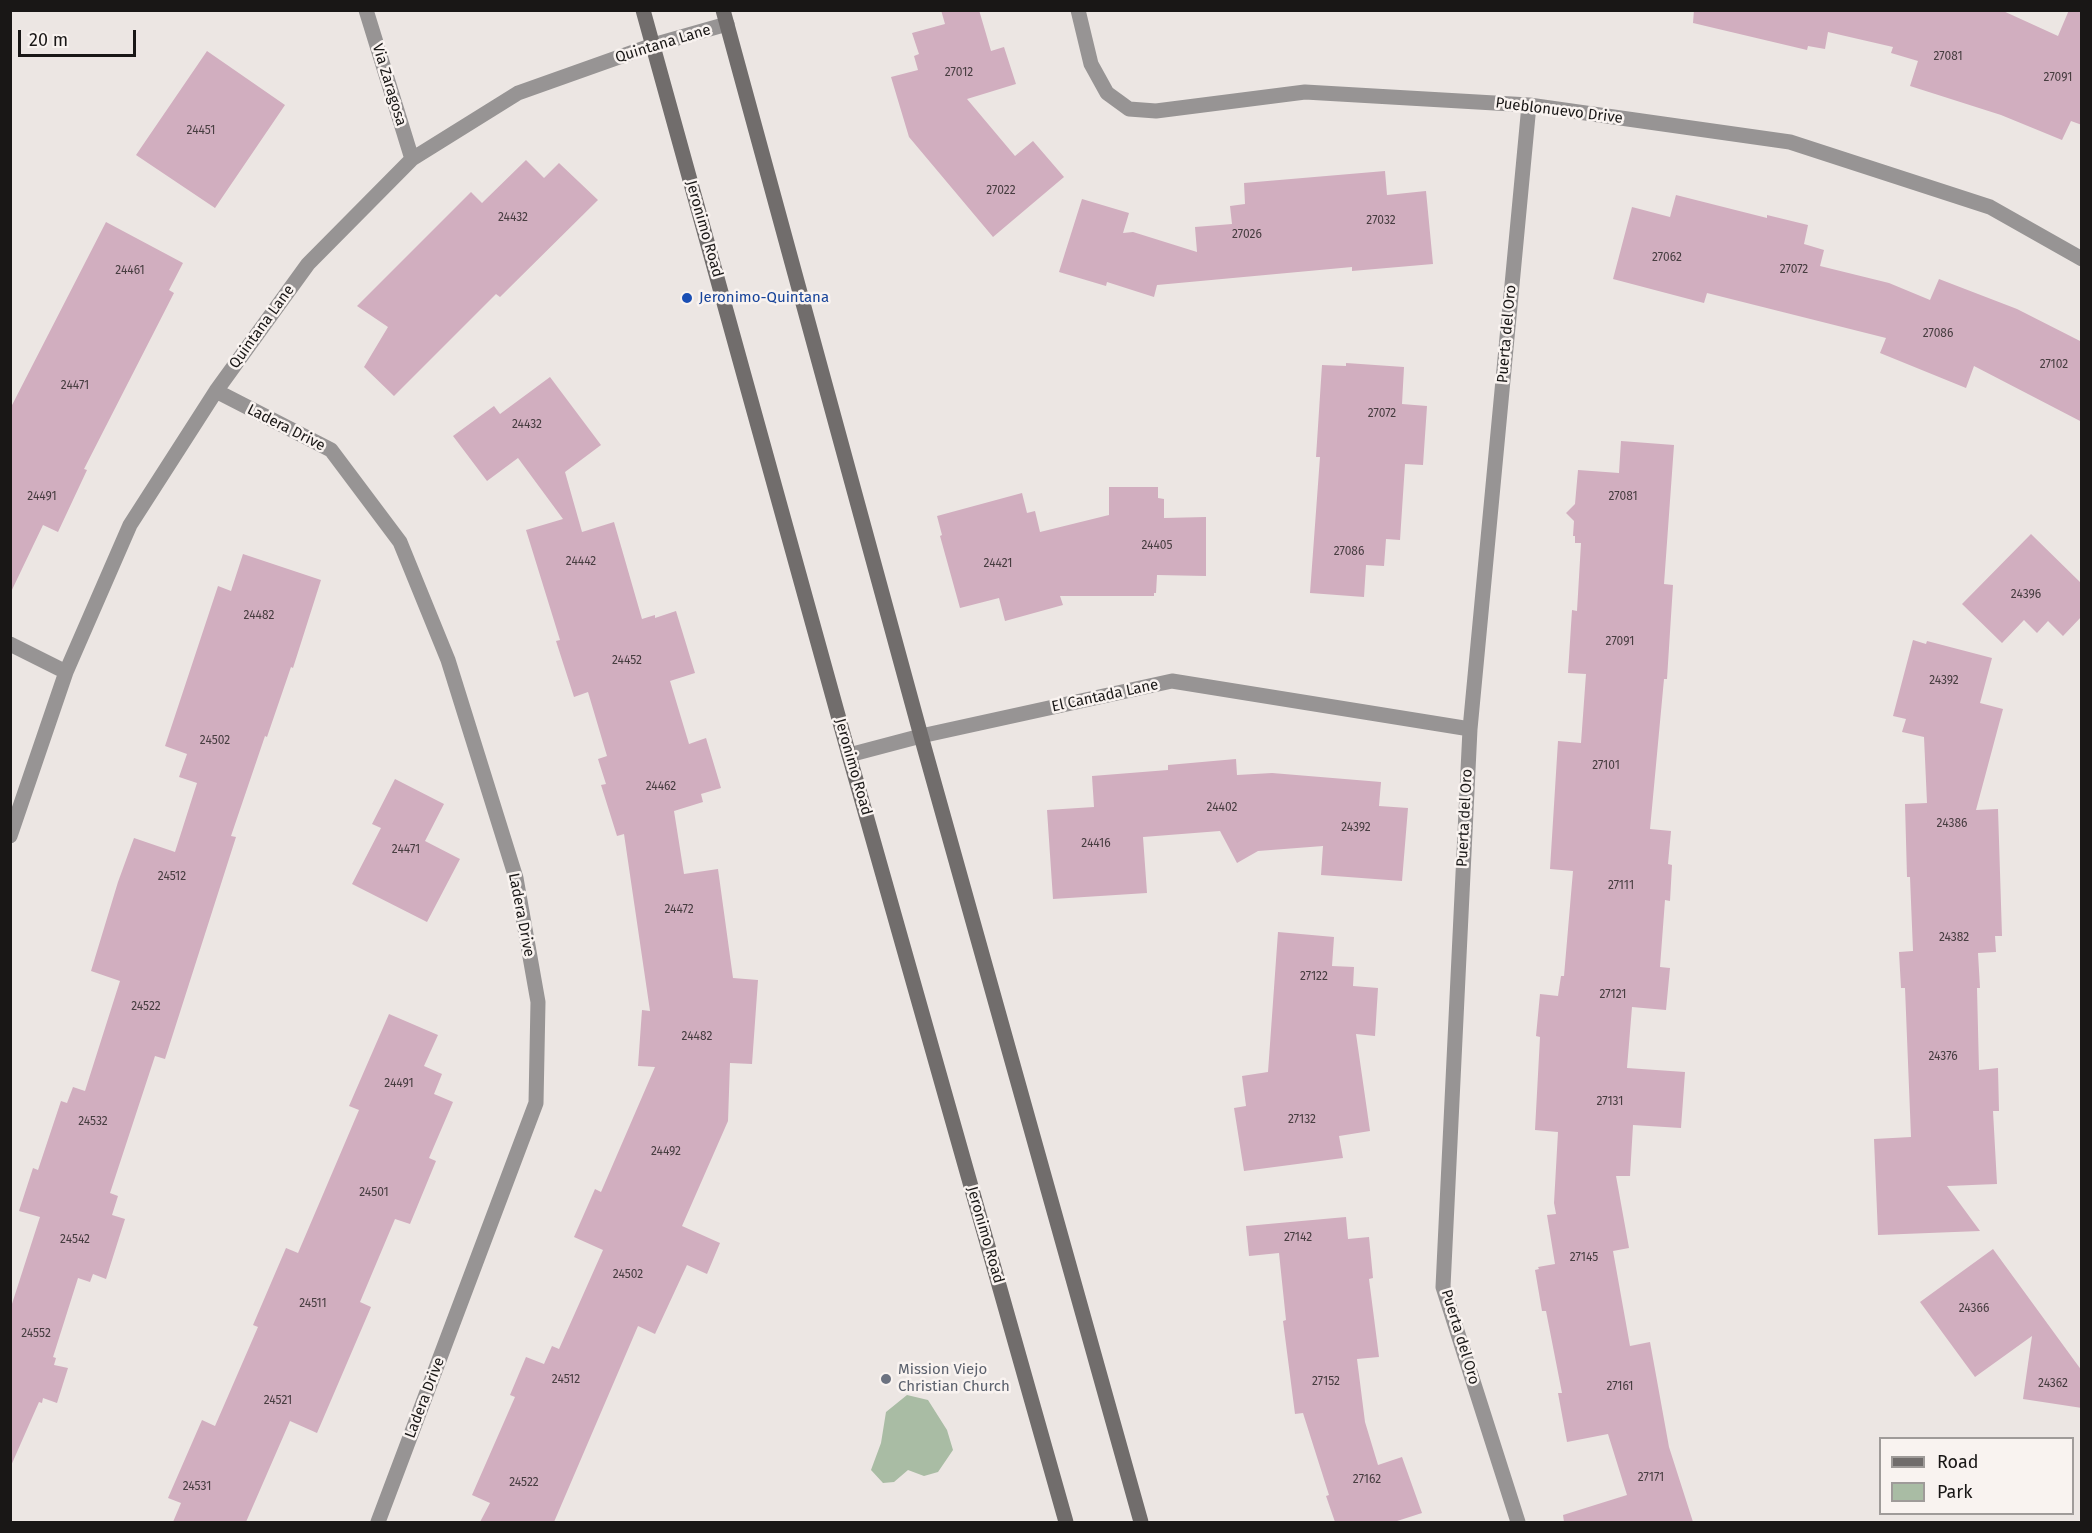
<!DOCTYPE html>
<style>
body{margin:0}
#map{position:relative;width:2092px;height:1533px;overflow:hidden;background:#ece6e3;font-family:"Fira Sans",sans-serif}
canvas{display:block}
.frame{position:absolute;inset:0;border:12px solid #191716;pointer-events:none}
.legend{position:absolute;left:1879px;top:1437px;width:195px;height:78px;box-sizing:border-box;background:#f9f3f0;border:2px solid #9f9b99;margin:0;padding:8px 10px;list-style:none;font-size:18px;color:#191716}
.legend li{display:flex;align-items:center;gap:12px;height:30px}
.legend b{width:30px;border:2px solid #9f9b99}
.scale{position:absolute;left:18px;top:30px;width:118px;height:27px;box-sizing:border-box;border:3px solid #191716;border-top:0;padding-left:8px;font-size:18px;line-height:21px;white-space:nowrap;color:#191716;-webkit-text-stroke:4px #f9f3f0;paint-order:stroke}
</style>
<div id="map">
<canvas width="2092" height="1533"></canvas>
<div class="frame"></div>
<ul class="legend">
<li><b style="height:8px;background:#716d6c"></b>Road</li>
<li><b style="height:16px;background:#a9bca4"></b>Park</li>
</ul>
<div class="scale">20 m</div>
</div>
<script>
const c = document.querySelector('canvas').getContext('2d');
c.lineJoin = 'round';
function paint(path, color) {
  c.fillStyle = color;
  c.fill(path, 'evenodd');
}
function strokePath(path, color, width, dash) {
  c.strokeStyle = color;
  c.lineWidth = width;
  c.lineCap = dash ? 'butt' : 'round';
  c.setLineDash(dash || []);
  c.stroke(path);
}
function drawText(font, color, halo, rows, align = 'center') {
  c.font = font + ' "Fira Sans",sans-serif';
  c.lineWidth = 5;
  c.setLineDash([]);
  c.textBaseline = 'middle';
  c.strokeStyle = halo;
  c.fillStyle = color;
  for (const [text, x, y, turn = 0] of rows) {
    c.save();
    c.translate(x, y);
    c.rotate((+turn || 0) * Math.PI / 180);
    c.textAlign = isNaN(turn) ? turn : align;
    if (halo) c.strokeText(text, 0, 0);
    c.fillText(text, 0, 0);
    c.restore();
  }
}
paint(new Path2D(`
 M 907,1395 L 928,1400 L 947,1430 L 953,1450 L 938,1472 L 924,1476 L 908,1470 L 894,1482 L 883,1483 L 871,1470 L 881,1443 L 886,1412 Z`), '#a9bca4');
paint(new Path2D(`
 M 941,10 L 979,10 L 991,51 L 1004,47 L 1016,84 L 967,99 L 1015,156 L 1033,141 L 1064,177 L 993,237 L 909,137 L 891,77 L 918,70 L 914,56 L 919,54 L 912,33 L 945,24 Z
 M 1694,10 L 2001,10 L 2058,36 L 2069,10 L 2082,10 L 2082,125 L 2071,121 L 2062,140 L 2001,115 L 1910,86 L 1918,61 L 1891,53 L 1893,47 L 1828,32 L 1825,49 L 1808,46 L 1807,50 L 1693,23 Z
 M 207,51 L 285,105 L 215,208 L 136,155 Z
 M 526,160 L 544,178 L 559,163 L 598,200 L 500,297 L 496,294 L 394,396 L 364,367 L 388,327 L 357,306 L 471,192 L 482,203 Z
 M 1385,171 L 1387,195 L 1426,191 L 1433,264 L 1352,271 L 1352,267 L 1157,285 L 1154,297 L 1107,282 L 1106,286 L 1059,272 L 1082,199 L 1129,213 L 1123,233 L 1133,232 L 1197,252 L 1195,227 L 1232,224 L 1230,206 L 1245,204 L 1244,183 Z
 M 1676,195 L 1767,218 L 1767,215 L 1808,225 L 1804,244 L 1824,250 L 1820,266 L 1889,283 L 1930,300 L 1939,279 L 2017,309 L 2082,342 L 2082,422 L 1974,366 L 1966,388 L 1880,353 L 1886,338 L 1707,293 L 1704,303 L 1613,279 L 1632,207 L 1670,217 Z
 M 106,222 L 183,263 L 169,290 L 174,293 L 84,469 L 87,470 L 58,532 L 43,525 L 10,594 L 10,409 Z
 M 1346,363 L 1404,367 L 1402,404 L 1427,406 L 1423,465 L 1405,464 L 1400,540 L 1386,539 L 1384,566 L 1366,565 L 1364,597 L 1310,593 L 1320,457 L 1316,457 L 1322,365 L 1346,366 Z
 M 550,377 L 601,445 L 565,472 L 582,532 L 614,522 L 642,619 L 655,615 L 655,618 L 676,611 L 695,673 L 670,681 L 689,744 L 706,738 L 721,788 L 701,794 L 703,802 L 674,811 L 684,874 L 718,869 L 733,978 L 758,980 L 752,1064 L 730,1063 L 728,1121 L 682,1226 L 720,1243 L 707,1274 L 687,1265 L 655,1334 L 638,1326 L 554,1522 L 480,1522 L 490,1503 L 472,1495 L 515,1397 L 510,1395 L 526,1357 L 544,1364 L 552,1346 L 559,1349 L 603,1250 L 574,1237 L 595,1189 L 601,1192 L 655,1067 L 638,1066 L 642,1010 L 650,1011 L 624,834 L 617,836 L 601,785 L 606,784 L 598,759 L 607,756 L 588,692 L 574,697 L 556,641 L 560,640 L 526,530 L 563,519 L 518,458 L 487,481 L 453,436 L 494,406 L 500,414 Z
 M 1621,441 L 1674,445 L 1664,584 L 1673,585 L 1667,679 L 1664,679 L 1650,829 L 1671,831 L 1668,864 L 1672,865 L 1670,901 L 1665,900 L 1660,967 L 1670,968 L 1666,1010 L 1632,1007 L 1627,1068 L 1685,1072 L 1681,1128 L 1633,1125 L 1630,1176 L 1616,1176 L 1629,1248 L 1613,1251 L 1630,1346 L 1650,1342 L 1669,1447 L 1693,1522 L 1564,1522 L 1563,1515 L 1627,1495 L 1608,1434 L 1567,1442 L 1558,1393 L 1562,1393 L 1546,1311 L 1542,1311 L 1535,1270 L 1539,1269 L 1538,1267 L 1555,1264 L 1547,1215 L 1556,1214 L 1554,1203 L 1558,1132 L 1535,1130 L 1540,1037 L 1536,1036 L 1540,994 L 1558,996 L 1561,976 L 1564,976 L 1573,871 L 1550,869 L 1558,741 L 1581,743 L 1586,674 L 1568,673 L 1572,610 L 1577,611 L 1581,543 L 1575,543 L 1575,536 L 1573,536 L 1574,521 L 1566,513 L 1575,504 L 1578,470 L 1619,473 Z
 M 1109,487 L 1158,487 L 1158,498 L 1164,499 L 1164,518 L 1206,517 L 1206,576 L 1157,575 L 1156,593 L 1154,593 L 1154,596 L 1060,596 L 1063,605 L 1005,621 L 999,598 L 960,608 L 940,536 L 942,535 L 937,516 L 1022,493 L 1027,513 L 1035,511 L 1040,532 L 1109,515 Z
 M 2031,534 L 2082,584 L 2082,616 L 2063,636 L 2048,621 L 2037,633 L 2024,620 L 2002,643 L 1962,604 Z
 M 243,554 L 321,580 L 293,668 L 291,667 L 267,737 L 265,736 L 231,836 L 236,837 L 165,1059 L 155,1056 L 110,1193 L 118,1196 L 112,1215 L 125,1219 L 106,1279 L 93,1274 L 90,1282 L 78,1278 L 53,1357 L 56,1358 L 54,1365 L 68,1368 L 57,1403 L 43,1398 L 42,1403 L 39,1402 L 10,1468 L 10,1310 L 40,1217 L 19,1211 L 33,1168 L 38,1170 L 61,1101 L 67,1103 L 73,1087 L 85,1091 L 120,981 L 91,971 L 118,882 L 134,838 L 175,852 L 197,783 L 179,777 L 187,754 L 165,746 L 218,586 L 231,591 Z
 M 1913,640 L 1926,644 L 1927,641 L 1992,658 L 1980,703 L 2003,709 L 1976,810 L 1998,809 L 2002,936 L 1995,936 L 1996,952 L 1978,953 L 1980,988 L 1977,988 L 1979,1070 L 1998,1068 L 1999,1111 L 1993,1111 L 1997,1184 L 1947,1186 L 1980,1231 L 1878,1235 L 1874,1139 L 1911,1137 L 1905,988 L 1901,988 L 1899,952 L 1913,951 L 1910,877 L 1907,877 L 1905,804 L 1927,803 L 1924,737 L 1902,732 L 1906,719 L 1893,716 Z
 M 1236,759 L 1237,775 L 1272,773 L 1381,782 L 1379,806 L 1408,808 L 1402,881 L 1321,875 L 1323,846 L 1258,851 L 1237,863 L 1220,831 L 1143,837 L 1147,893 L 1053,899 L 1047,810 L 1094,807 L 1092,776 L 1168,770 L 1168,765 Z
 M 395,779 L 444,804 L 425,841 L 460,859 L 427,922 L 352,884 L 381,828 L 372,824 Z
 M 1278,932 L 1334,937 L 1332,966 L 1354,967 L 1353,986 L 1378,988 L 1375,1036 L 1356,1034 L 1370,1131 L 1339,1136 L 1343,1158 L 1244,1171 L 1234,1108 L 1246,1106 L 1242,1076 L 1268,1072 Z
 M 389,1014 L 438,1035 L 424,1066 L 442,1074 L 434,1094 L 453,1102 L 429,1158 L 436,1161 L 410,1224 L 395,1219 L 360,1302 L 371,1307 L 317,1433 L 290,1421 L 246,1522 L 173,1522 L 181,1503 L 168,1498 L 202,1420 L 215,1426 L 258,1327 L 253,1325 L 286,1248 L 298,1253 L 359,1110 L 349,1106 Z
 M 1346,1217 L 1348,1239 L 1369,1237 L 1373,1278 L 1369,1279 L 1379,1357 L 1357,1359 L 1365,1422 L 1378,1465 L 1402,1457 L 1422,1513 L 1394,1522 L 1335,1522 L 1326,1496 L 1329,1495 L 1303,1413 L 1295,1414 L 1283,1321 L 1286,1320 L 1279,1253 L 1249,1256 L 1246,1226 Z
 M 1993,1249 L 2082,1371 L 2082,1408 L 2023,1399 L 2032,1336 L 1975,1377 L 1920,1302 Z`), '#d1aebf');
strokePath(new Path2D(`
 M 366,10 L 412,159
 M 1078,10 L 1091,64 L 1107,93 L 1129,109 L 1156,111 L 1305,92 L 1529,105 L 1790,142 L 1990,207 L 2082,259
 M 216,391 L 331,450 L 400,542 L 448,660 L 516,878 L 538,1002 L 536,1103 L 378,1522
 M 10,644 L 66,672
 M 849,755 L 921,736 L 1172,681 L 1470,729
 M 10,836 L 66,672 L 130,525 L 216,391 L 308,264 L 412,159 L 518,93 L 653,45 L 727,24
 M 1518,1522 L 1443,1287 L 1470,729 L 1529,105`), '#979494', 15);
strokePath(new Path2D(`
 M 643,10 L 849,755 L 1066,1522
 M 723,10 L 921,736 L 1141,1522`), '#716d6c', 15);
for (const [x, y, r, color] of [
 [687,298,6,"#1a4fb4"],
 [886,1379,6,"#6b7280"]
]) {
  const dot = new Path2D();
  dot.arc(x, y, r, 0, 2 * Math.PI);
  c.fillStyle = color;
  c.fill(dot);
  strokePath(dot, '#f9f3f0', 2);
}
drawText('12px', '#473d40', null, [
 ["27081",1948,57],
 ["27012",959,73],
 ["27091",2058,78],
 ["24451",201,131],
 ["27022",1001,191],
 ["24432",513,218],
 ["27032",1381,221],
 ["27026",1247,235],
 ["27062",1667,258],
 ["27072",1794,270],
 ["24461",130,271],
 ["27086",1938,334],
 ["27102",2054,365],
 ["24471",75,386],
 ["27072",1382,414],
 ["24432",527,425],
 ["24491",42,497],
 ["27081",1623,497],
 ["24405",1157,546],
 ["27086",1349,552],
 ["24442",581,562],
 ["24421",998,564],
 ["24396",2026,595],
 ["24482",259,616],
 ["27091",1620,642],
 ["24452",627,661],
 ["24392",1944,681],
 ["24502",215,741],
 ["27101",1606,766],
 ["24462",661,787],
 ["24402",1222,808],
 ["24386",1952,824],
 ["24392",1356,828],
 ["24416",1096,844],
 ["24471",406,850],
 ["24512",172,877],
 ["27111",1621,886],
 ["24472",679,910],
 ["24382",1954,938],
 ["27122",1314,977],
 ["27121",1613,995],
 ["24522",146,1007],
 ["24482",697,1037],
 ["24376",1943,1057],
 ["24491",399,1084],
 ["27131",1610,1102],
 ["27132",1302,1120],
 ["24532",93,1122],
 ["24492",666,1152],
 ["24501",374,1193],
 ["27142",1298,1238],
 ["24542",75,1240],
 ["27145",1584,1258],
 ["24502",628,1275],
 ["24511",313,1304],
 ["24366",1974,1309],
 ["24552",36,1334],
 ["24512",566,1380],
 ["27152",1326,1382],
 ["24362",2053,1384],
 ["27161",1620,1387],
 ["24521",278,1401],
 ["27171",1651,1478],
 ["27162",1367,1480],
 ["24522",524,1483],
 ["24531",197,1487]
]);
drawText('15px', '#191716', '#f9f3f0', [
 ["Quintana Lane",663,44,-17],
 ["Via Zaragosa",389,85,73],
 ["Pueblonuevo Drive",1559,111,7],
 ["Jeronimo Road",704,229,74],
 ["Quintana Lane",262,327,-54],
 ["Puerta del Oro",1507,334,-85],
 ["Ladera Drive",286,428,27],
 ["El Cantada Lane",1105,696,-12],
 ["Jeronimo Road",853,767,74],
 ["Puerta del Oro",1465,818,-87],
 ["Ladera Drive",521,915,79],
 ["Jeronimo Road",985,1235,74],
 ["Puerta del Oro",1460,1337,73],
 ["Ladera Drive",425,1398,-69]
]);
drawText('15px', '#164399', '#f9f3f0', [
 ["Jeronimo-Quintana",699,298]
], 'left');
drawText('15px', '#5b616d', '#f9f3f0', [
 ["Mission Viejo",898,1370],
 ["Christian Church",898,1387]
], 'left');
</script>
